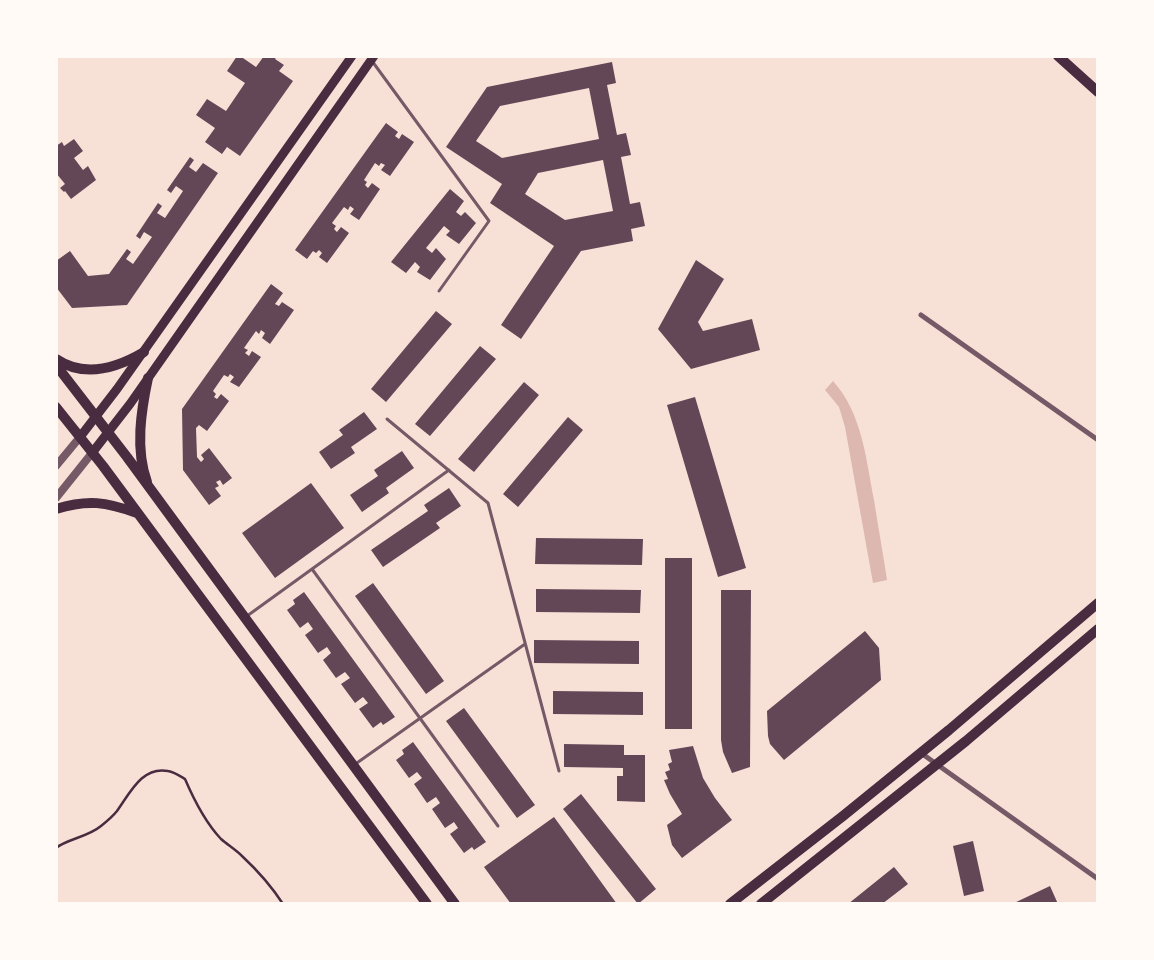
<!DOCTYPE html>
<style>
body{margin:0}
#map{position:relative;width:1154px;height:960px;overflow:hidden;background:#f7e1d7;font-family:"Sofia Sans Condensed",sans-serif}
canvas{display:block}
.frame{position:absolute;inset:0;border:58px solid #fffaf5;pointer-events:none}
</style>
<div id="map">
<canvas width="1154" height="960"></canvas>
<div class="frame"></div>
</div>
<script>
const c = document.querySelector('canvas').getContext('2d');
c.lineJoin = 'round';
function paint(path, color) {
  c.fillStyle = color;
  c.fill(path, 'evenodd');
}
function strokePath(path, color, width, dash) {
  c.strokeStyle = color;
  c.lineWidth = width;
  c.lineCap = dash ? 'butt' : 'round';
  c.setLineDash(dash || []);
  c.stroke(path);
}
paint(new Path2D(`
 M 833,381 C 862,413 866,458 874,500 C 878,526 883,553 887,580 L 873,583 L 845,427 L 839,407 L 825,390 Z`), '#dcb8b0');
paint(new Path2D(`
 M 237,56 L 240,56 L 256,67 L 264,56 L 277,56 L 275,59 L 284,65 L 279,71 L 293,81 L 240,156 L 227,147 L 222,154 L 205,142 L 215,128 L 196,115 L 207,99 L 226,111 L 245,83 L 227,71 Z
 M 612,62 L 616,83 L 607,85 L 617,135 L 626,133 L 631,155 L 621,157 L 630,204 L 640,202 L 645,226 L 631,229 L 633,241 L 581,251 L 521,339 L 501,325 L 554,246 L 490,203 L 502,184 L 446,147 L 487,87 ZM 589,88 L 599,139 L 502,158 L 476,141 L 500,106 ZM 603,160 L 613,211 L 565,220 L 525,194 L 538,173 Z
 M 386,123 L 398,132 L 395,136 L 399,139 L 402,134 L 414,142 L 390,176 L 381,170 L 385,165 L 381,163 L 379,166 L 375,163 L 364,180 L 367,182 L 365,185 L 368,188 L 372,183 L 380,189 L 359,220 L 350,214 L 354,209 L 350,206 L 348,210 L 344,207 L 332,223 L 336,226 L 334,229 L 337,232 L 341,227 L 349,233 L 327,263 L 319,257 L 322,253 L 319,250 L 316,253 L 313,251 L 307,259 L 295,250 Z
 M 74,139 L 83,151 L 74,158 L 83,170 L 88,166 L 96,180 L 71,199 L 65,191 L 64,192 L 60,188 L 65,184 L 56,173 L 56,146 L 62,142 L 64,146 Z
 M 190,157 L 194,160 L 189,167 L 196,172 L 203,163 L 218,173 L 127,305 L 72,308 L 56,287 L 56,261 L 70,251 L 88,276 L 109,274 L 127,249 L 131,252 L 126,259 L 133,264 L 152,237 L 144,232 L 140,239 L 136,236 L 158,203 L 162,206 L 157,213 L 165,218 L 183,191 L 176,186 L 171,193 L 167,190 Z
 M 450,189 L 464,201 L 456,212 L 461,216 L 465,212 L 476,223 L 459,244 L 446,235 L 450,231 L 444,226 L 426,248 L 432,253 L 436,248 L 446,259 L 430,280 L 417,272 L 420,267 L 415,262 L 406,273 L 391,262 Z
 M 696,260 L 724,279 L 698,322 L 703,331 L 752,319 L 760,350 L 691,369 L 658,329 Z
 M 271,284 L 283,293 L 275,304 L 279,306 L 282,302 L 294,310 L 270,344 L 262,338 L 265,333 L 261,330 L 259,334 L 256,331 L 244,348 L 248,350 L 245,353 L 249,356 L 252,351 L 261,357 L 239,387 L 230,382 L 234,377 L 230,374 L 228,377 L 224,375 L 213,391 L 216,394 L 214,397 L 217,399 L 221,394 L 229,401 L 207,431 L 199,425 L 196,428 L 197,457 L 201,462 L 204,459 L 201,455 L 209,448 L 232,478 L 223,485 L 220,480 L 216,482 L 219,486 L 215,488 L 221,496 L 209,505 L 183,470 L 182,409 Z
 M 436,311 L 452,324 L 386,402 L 371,389 Z
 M 480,346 L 496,359 L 430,436 L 415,424 Z
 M 524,382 L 539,395 L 474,472 L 458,459 Z
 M 695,397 L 746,568 L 718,577 L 667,405 Z
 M 364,412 L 377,429 L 351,447 L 355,453 L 331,469 L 319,452 L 343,435 L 339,430 Z
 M 568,417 L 583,430 L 518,507 L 503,494 Z
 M 402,451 L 414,468 L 386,488 L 389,493 L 362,512 L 350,495 L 378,476 L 374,470 Z
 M 311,483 L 344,528 L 275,578 L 242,533 Z
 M 449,488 L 461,506 L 436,523 L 440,528 L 383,567 L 371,550 L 428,511 L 424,505 Z
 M 536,538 L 643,539 L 642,565 L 535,564 Z
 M 665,558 L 692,558 L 692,729 L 665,729 Z
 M 373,583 L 444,681 L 426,694 L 355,596 Z
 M 536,589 L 641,590 L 640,613 L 536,612 Z
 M 721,590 L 751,590 L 750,767 L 732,773 L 723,752 L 721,740 Z
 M 304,592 L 395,717 L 383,725 L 381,722 L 373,728 L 359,709 L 368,703 L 363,697 L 355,703 L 341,684 L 350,678 L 345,672 L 336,678 L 323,660 L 331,653 L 327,647 L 318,653 L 305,635 L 313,629 L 308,622 L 300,628 L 287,610 L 295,604 L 293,600 Z
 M 865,631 L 879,648 L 881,680 L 784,760 L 770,744 L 768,736 L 767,711 Z
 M 534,640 L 639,641 L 639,664 L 534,663 Z
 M 553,691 L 643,692 L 643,715 L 553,714 Z
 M 464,708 L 535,805 L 517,818 L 446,721 Z
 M 413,742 L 486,842 L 474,850 L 472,847 L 464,853 L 450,834 L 458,828 L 454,822 L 445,828 L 432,809 L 440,803 L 436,797 L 427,803 L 414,784 L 422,778 L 417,772 L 409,778 L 396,760 L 404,754 L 402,750 Z
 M 564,744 L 624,745 L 624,755 L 645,755 L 645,802 L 617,801 L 617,776 L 623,776 L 623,768 L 564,767 Z
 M 693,746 L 703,778 L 715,798 L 732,820 L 682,858 L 672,845 L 667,825 L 682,814 L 670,794 L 664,780 L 668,779 L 665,772 L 670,770 L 668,764 L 672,762 L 669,750 Z
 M 581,794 L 656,889 L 638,904 L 563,809 Z
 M 554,817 L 617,904 L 511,904 L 484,867 Z
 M 973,841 L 984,891 L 964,896 L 953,846 Z
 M 894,867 L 908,884 L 882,904 L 848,904 Z
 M 1050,886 L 1058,904 L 1012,904 Z`), '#644757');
strokePath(new Path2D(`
 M 56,848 C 67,839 88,837 101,826 C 106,822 113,816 117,811 C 130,793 142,766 168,771 C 174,772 180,776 185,779 C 194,800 205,822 221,839 C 228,845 236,850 242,856 C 257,870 272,887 283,904`), '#4a2c40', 2.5);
strokePath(new Path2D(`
 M 372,61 L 489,221 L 439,291
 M 387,419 L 488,503 L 559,771
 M 312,569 L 498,826
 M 247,616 L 449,470
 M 354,765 L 525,644`), '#755966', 3);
strokePath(new Path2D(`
 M 921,315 L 1098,440
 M 921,753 L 1098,879`), '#755966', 5);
strokePath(new Path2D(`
 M 56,466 L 80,437
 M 56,498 L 92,453`), '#755966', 8);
strokePath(new Path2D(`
 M 80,437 L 117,389 L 352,56
 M 92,453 L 130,404 L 374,56`), '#4a2c40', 9);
strokePath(new Path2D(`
 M 1058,56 L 1098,92
 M 56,359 C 84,378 117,368 144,352
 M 56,365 L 127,457 L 455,904
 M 56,407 L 103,466 L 427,904
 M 147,482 C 135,449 141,411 148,378
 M 56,509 C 88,499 106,502 137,513
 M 730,904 L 843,816 L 949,730 L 1098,603
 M 761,904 L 966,741 L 1098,629`), '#4a2c40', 10);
</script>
